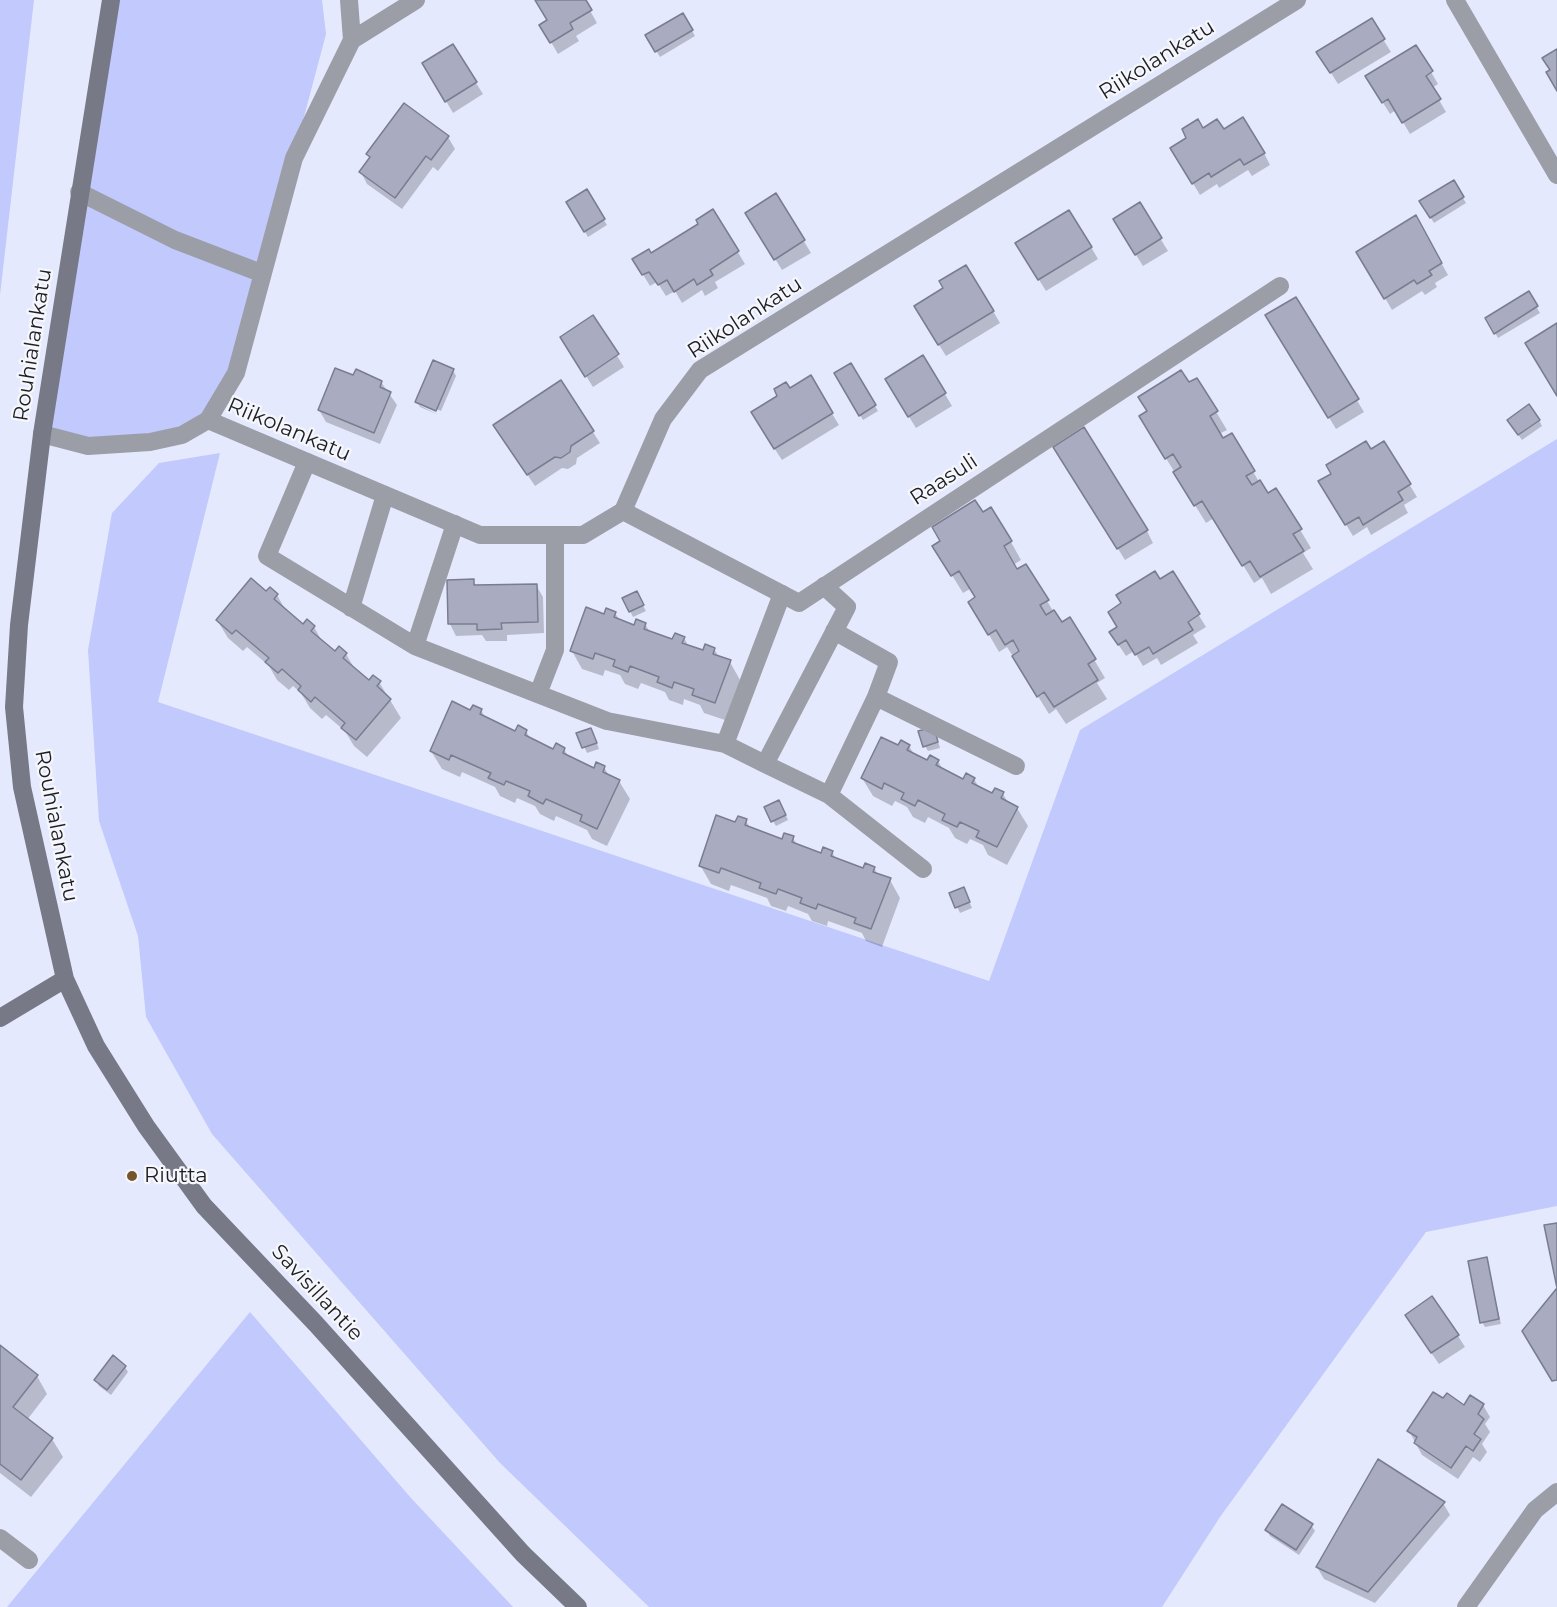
<!DOCTYPE html>
<style>
body{margin:0}
canvas{display:block;background:#e5e9fe}
</style>
<canvas width="1557" height="1607"></canvas>
<script>
const c = document.querySelector('canvas').getContext('2d');
c.lineJoin = 'round';
function paint(path, color) {
  c.fillStyle = color;
  c.fill(path, 'evenodd');
}
function strokePath(path, color, width, dash) {
  c.strokeStyle = color;
  c.lineWidth = width;
  c.lineCap = dash ? 'butt' : 'round';
  c.setLineDash(dash || []);
  c.stroke(path);
}
function drawText(font, color, halo, rows, align = 'center') {
  c.font = font + ' Montserrat,sans-serif';
  c.lineWidth = 4.5;
  c.setLineDash([]);
  c.textBaseline = 'middle';
  c.strokeStyle = halo;
  c.fillStyle = color;
  for (const [text, x, y, turn = 0] of rows) {
    c.save();
    c.translate(x, y);
    c.rotate((+turn || 0) * Math.PI / 180);
    c.textAlign = isNaN(turn) ? turn : align;
    if (halo) c.strokeText(text, 0, 0);
    c.fillText(text, 0, 0);
    c.restore();
  }
}
paint(new Path2D(`
 M 0,0 L 34,0 L 0,295 Z
 M 111,0 L 322,0 L 326,34 L 236,373 L 208,420 L 150,442 L 42,434 Z
 M 1557,439 L 1557,1206 L 1426,1232 L 1220,1517 L 1162,1607 L 649,1607 L 500,1463 L 212,1134 L 146,1017 L 138,936 L 99,821 L 88,650 L 112,513 L 159,463 L 220,453 L 158,702 L 989,981 L 1080,730 Z
 M 250,1312 L 411,1498 L 513,1607 L 7,1607 Z`), '#c1c9fd');
paint(new Path2D(`
 M 536,0 L 584,0 L 597,23 L 576,36 L 579,41 L 558,54 L 548,37 L 549,21 Z
 M 683,15 L 695,36 L 660,57 L 647,36 Z
 M 1371,20 L 1391,52 L 1338,84 L 1318,52 Z
 M 424,63 L 476,83 L 483,94 L 453,113 Z
 M 1431,72 L 1438,84 L 1432,88 L 1446,112 L 1410,134 L 1396,110 L 1390,114 L 1367,77 Z
 M 1203,130 L 1223,131 L 1264,153 L 1270,165 L 1252,176 L 1248,170 L 1219,188 L 1217,184 L 1200,195 L 1172,149 Z
 M 448,137 L 455,149 L 438,171 L 433,167 L 402,209 L 367,184 L 361,172 L 371,158 L 368,154 Z
 M 1453,182 L 1466,203 L 1434,223 L 1421,202 Z
 M 586,191 L 607,225 L 588,237 L 568,203 Z
 M 776,195 L 811,253 L 782,270 L 747,213 Z
 M 1139,204 L 1168,251 L 1143,266 L 1121,231 Z
 M 713,211 L 745,264 L 715,282 L 718,288 L 705,296 L 702,290 L 682,303 L 675,291 L 666,296 L 657,282 L 650,286 L 634,260 L 651,255 L 700,224 Z
 M 1416,217 L 1448,275 L 1435,283 L 1437,287 L 1425,295 L 1422,291 L 1392,310 L 1358,252 Z
 M 1091,247 L 1098,259 L 1046,291 L 1024,256 Z
 M 1528,293 L 1540,313 L 1498,338 L 1487,319 Z
 M 1296,299 L 1364,412 L 1336,429 L 1274,327 Z
 M 993,311 L 1000,323 L 946,356 L 922,318 Z
 M 593,317 L 624,367 L 593,387 L 569,349 Z
 M 923,357 L 952,406 L 916,428 L 893,391 Z
 M 850,365 L 878,411 L 863,420 L 836,374 Z
 M 453,370 L 456,376 L 441,411 L 419,402 L 419,405 L 439,415 L 420,407 L 417,402 Z
 M 354,377 L 381,382 L 397,405 L 380,444 L 326,422 L 319,410 Z
 M 810,378 L 839,425 L 782,460 L 759,425 L 790,390 Z
 M 1197,380 L 1227,430 L 1219,434 L 1223,441 L 1231,435 L 1267,495 L 1276,490 L 1311,548 L 1303,553 L 1313,569 L 1271,594 L 1262,578 L 1254,583 L 1214,518 L 1206,523 L 1151,434 L 1189,384 Z
 M 1539,420 L 1542,426 L 1522,440 L 1512,426 Z
 M 593,432 L 600,443 L 577,458 L 576,464 L 568,469 L 562,468 L 535,486 L 502,437 Z
 M 1384,443 L 1417,497 L 1404,505 L 1408,513 L 1371,535 L 1367,527 L 1353,536 L 1320,482 Z
 M 1062,459 L 1147,531 L 1153,543 L 1125,560 Z
 M 982,515 L 1011,542 L 1021,560 L 1013,565 L 1017,571 L 1047,601 L 1061,624 L 1070,619 L 1105,678 L 1097,683 L 1107,699 L 1066,724 L 1056,709 L 1049,714 L 1007,647 L 999,652 L 970,602 L 977,598 L 970,589 L 963,593 L 945,564 Z
 M 1173,573 L 1206,627 L 1193,635 L 1198,643 L 1161,665 L 1157,658 L 1143,666 L 1134,651 L 1126,656 L 1118,644 L 1119,627 L 1159,582 Z
 M 473,581 L 476,587 L 536,585 L 543,597 L 544,633 L 507,635 L 507,641 L 486,641 L 482,635 L 456,636 L 450,624 Z
 M 266,593 L 277,595 L 286,611 L 303,626 L 314,627 L 323,643 L 335,653 L 346,654 L 356,671 L 369,682 L 379,682 L 401,718 L 367,757 L 354,746 L 345,731 L 326,715 L 322,719 L 310,708 L 301,693 L 293,686 L 289,690 L 277,680 L 269,666 L 247,647 L 243,651 L 228,638 L 217,620 Z
 M 636,593 L 646,611 L 633,617 L 624,599 Z
 M 615,613 L 620,621 L 635,627 L 645,624 L 650,632 L 673,641 L 684,638 L 689,647 L 704,652 L 714,649 L 719,657 L 730,662 L 740,680 L 725,720 L 704,713 L 700,705 L 684,699 L 683,705 L 669,700 L 665,692 L 641,683 L 638,689 L 625,684 L 620,675 L 605,670 L 603,676 L 582,669 L 572,651 L 605,616 Z
 M 481,710 L 486,719 L 516,733 L 526,731 L 531,740 L 554,751 L 564,749 L 569,758 L 594,770 L 604,767 L 609,776 L 619,781 L 630,799 L 607,846 L 592,839 L 587,830 L 556,816 L 554,821 L 540,814 L 535,806 L 517,798 L 515,803 L 500,796 L 495,787 L 462,772 L 460,777 L 442,769 L 431,751 L 471,712 Z
 M 578,734 L 594,735 L 599,749 L 587,753 Z
 M 936,734 L 940,748 L 928,751 L 925,746 Z
 M 909,746 L 915,756 L 927,762 L 938,761 L 943,770 L 964,781 L 974,779 L 980,789 L 993,795 L 1003,794 L 1009,804 L 1017,808 L 1028,826 L 1007,865 L 988,855 L 983,845 L 970,839 L 967,844 L 955,838 L 949,828 L 928,817 L 925,823 L 913,817 L 907,807 L 895,801 L 892,806 L 873,796 L 862,778 L 898,747 Z
 M 782,807 L 788,820 L 776,826 L 773,821 Z
 M 746,821 L 751,829 L 783,841 L 793,838 L 798,846 L 822,855 L 832,852 L 837,861 L 864,870 L 874,868 L 879,876 L 890,880 L 900,898 L 882,947 L 866,941 L 862,933 L 828,921 L 827,926 L 812,921 L 808,914 L 788,906 L 786,911 L 771,906 L 767,898 L 731,885 L 729,891 L 711,884 L 700,865 L 736,824 Z
 M 951,894 L 966,894 L 972,908 L 960,913 Z
 M 1486,1259 L 1501,1324 L 1485,1327 L 1482,1322 Z
 M 1413,1327 L 1458,1336 L 1465,1347 L 1439,1364 Z
 M 0,1347 L 37,1376 L 47,1394 L 27,1420 L 52,1439 L 63,1457 L 31,1497 L 0,1473 Z
 M 125,1367 L 128,1372 L 111,1395 L 99,1386 L 96,1380 Z
 M 1483,1405 L 1490,1417 L 1485,1424 L 1490,1432 L 1482,1444 L 1487,1452 L 1480,1462 L 1473,1457 L 1458,1479 L 1422,1455 L 1409,1431 L 1464,1407 Z
 M 1443,1503 L 1450,1515 L 1375,1603 L 1324,1579 L 1317,1567 Z
 M 1311,1525 L 1315,1531 L 1299,1555 L 1270,1536 L 1267,1530 Z`), '#0003');
const building = new Path2D(`
 M 535,0 L 586,0 L 592,10 L 570,23 L 573,29 L 550,43 L 539,25 L 547,20 Z
 M 683,13 L 693,30 L 655,52 L 645,35 Z
 M 1372,18 L 1385,39 L 1330,73 L 1316,52 Z
 M 453,44 L 477,82 L 445,102 L 422,63 Z
 M 1416,45 L 1433,71 L 1426,76 L 1441,99 L 1402,123 L 1388,99 L 1382,103 L 1365,76 Z
 M 1557,49 L 1557,91 L 1546,72 L 1550,70 L 1542,58 Z
 M 404,103 L 449,136 L 431,160 L 426,156 L 395,198 L 359,172 L 370,157 L 366,154 Z
 M 1243,117 L 1265,153 L 1244,165 L 1240,159 L 1211,177 L 1209,173 L 1192,184 L 1170,148 L 1186,138 L 1182,129 L 1198,119 L 1203,128 L 1217,119 L 1224,129 Z
 M 1454,180 L 1464,197 L 1430,218 L 1419,201 Z
 M 587,189 L 605,219 L 584,232 L 566,202 Z
 M 776,193 L 805,240 L 774,260 L 745,213 Z
 M 1140,202 L 1162,238 L 1135,255 L 1113,219 Z
 M 713,209 L 739,251 L 710,270 L 713,275 L 697,285 L 694,279 L 674,292 L 667,280 L 658,285 L 649,272 L 642,275 L 632,259 L 649,249 L 651,253 L 698,224 L 696,220 Z
 M 1069,210 L 1092,247 L 1038,280 L 1015,243 Z
 M 1416,215 L 1442,263 L 1429,271 L 1432,275 L 1417,284 L 1414,280 L 1384,299 L 1356,252 Z
 M 966,265 L 994,311 L 938,345 L 914,306 L 943,288 L 939,281 Z
 M 1529,291 L 1538,306 L 1494,334 L 1485,318 Z
 M 1296,297 L 1359,399 L 1328,418 L 1265,315 Z
 M 593,315 L 619,354 L 585,377 L 560,337 Z
 M 1557,323 L 1557,396 L 1525,343 Z
 M 923,355 L 946,393 L 908,417 L 885,379 Z
 M 433,360 L 454,369 L 436,411 L 415,402 Z
 M 851,363 L 876,405 L 859,416 L 834,373 Z
 M 335,368 L 353,375 L 356,369 L 382,381 L 380,387 L 391,392 L 374,433 L 318,410 Z
 M 1181,370 L 1189,382 L 1197,378 L 1218,411 L 1210,416 L 1223,438 L 1232,433 L 1255,471 L 1246,476 L 1252,485 L 1260,480 L 1268,493 L 1276,488 L 1302,529 L 1293,534 L 1304,551 L 1260,577 L 1250,561 L 1242,566 L 1202,501 L 1194,506 L 1173,472 L 1181,467 L 1173,454 L 1165,459 L 1139,416 L 1147,411 L 1138,397 Z
 M 811,375 L 833,413 L 774,449 L 751,412 L 777,396 L 774,389 L 786,382 L 790,388 Z
 M 561,380 L 594,431 L 571,446 L 570,452 L 561,458 L 555,457 L 527,475 L 493,425 Z
 M 1529,404 L 1540,420 L 1518,435 L 1507,420 Z
 M 1084,427 L 1148,530 L 1117,549 L 1053,447 Z
 M 1366,441 L 1371,449 L 1384,441 L 1411,484 L 1398,492 L 1403,500 L 1363,525 L 1359,517 L 1345,525 L 1318,481 L 1331,474 L 1326,465 Z
 M 975,500 L 983,512 L 991,507 L 1012,541 L 1004,546 L 1017,569 L 1026,564 L 1049,600 L 1040,605 L 1046,615 L 1054,610 L 1062,622 L 1070,617 L 1096,659 L 1088,664 L 1098,680 L 1054,707 L 1044,692 L 1037,697 L 1012,656 L 1019,651 L 1013,640 L 1005,645 L 996,630 L 988,635 L 968,602 L 975,597 L 959,571 L 951,576 L 932,546 L 940,541 L 932,527 Z
 M 1155,571 L 1160,579 L 1173,571 L 1200,614 L 1188,622 L 1193,630 L 1153,654 L 1149,647 L 1135,655 L 1126,640 L 1118,645 L 1109,632 L 1117,627 L 1108,612 L 1121,603 L 1116,595 Z
 M 251,578 L 266,591 L 270,587 L 278,594 L 274,599 L 303,624 L 307,619 L 315,626 L 311,631 L 335,651 L 339,646 L 347,653 L 343,658 L 369,680 L 373,675 L 381,681 L 377,686 L 391,699 L 356,740 L 341,728 L 345,723 L 315,697 L 311,702 L 298,690 L 301,686 L 282,669 L 278,673 L 265,662 L 269,658 L 236,630 L 232,634 L 216,620 Z
 M 474,579 L 474,585 L 537,584 L 538,622 L 501,623 L 502,629 L 477,630 L 477,624 L 448,624 L 447,580 Z
 M 637,591 L 644,605 L 629,612 L 622,598 Z
 M 586,607 L 604,614 L 606,608 L 616,612 L 614,617 L 634,625 L 636,619 L 646,623 L 644,629 L 672,639 L 675,633 L 685,637 L 682,643 L 703,650 L 705,644 L 715,648 L 713,654 L 731,660 L 715,703 L 692,695 L 694,689 L 674,682 L 672,688 L 657,682 L 659,677 L 630,666 L 628,672 L 613,666 L 615,660 L 595,653 L 593,659 L 570,651 Z
 M 452,701 L 470,710 L 473,705 L 482,709 L 480,714 L 515,731 L 518,725 L 527,730 L 525,735 L 553,749 L 556,743 L 565,748 L 563,753 L 594,768 L 596,762 L 605,766 L 603,772 L 620,780 L 597,829 L 580,821 L 582,815 L 546,799 L 543,804 L 528,796 L 530,791 L 506,781 L 504,785 L 488,778 L 491,773 L 451,755 L 449,760 L 430,751 Z
 M 934,727 L 938,742 L 923,747 L 918,731 Z
 M 591,728 L 597,743 L 582,748 L 576,733 Z
 M 881,737 L 898,745 L 901,740 L 910,745 L 907,750 L 927,760 L 930,755 L 939,760 L 936,765 L 963,779 L 966,773 L 975,778 L 972,783 L 992,793 L 995,788 L 1004,792 L 1001,798 L 1018,807 L 997,847 L 976,837 L 979,831 L 960,822 L 957,827 L 942,820 L 945,814 L 918,800 L 915,806 L 901,799 L 904,793 L 884,783 L 882,789 L 861,778 Z
 M 779,800 L 786,815 L 771,822 L 764,807 Z
 M 716,815 L 735,822 L 738,816 L 747,819 L 745,825 L 782,839 L 784,833 L 794,836 L 792,842 L 821,853 L 823,847 L 833,851 L 831,856 L 863,868 L 865,863 L 875,867 L 873,872 L 891,878 L 871,929 L 854,923 L 856,918 L 818,904 L 816,909 L 800,903 L 802,898 L 778,889 L 776,894 L 759,888 L 761,883 L 721,868 L 719,873 L 699,866 Z
 M 964,887 L 970,902 L 955,908 L 949,893 Z
 M 1557,1223 L 1557,1288 L 1544,1225 Z
 M 1487,1257 L 1499,1319 L 1480,1323 L 1468,1261 Z
 M 1557,1288 L 1557,1380 L 1552,1381 L 1522,1331 Z
 M 1432,1296 L 1459,1335 L 1431,1353 L 1405,1315 Z
 M 0,1345 L 38,1375 L 13,1407 L 53,1438 L 21,1480 L 0,1464 Z
 M 113,1355 L 126,1366 L 107,1390 L 94,1380 Z
 M 1433,1392 L 1443,1398 L 1447,1393 L 1464,1405 L 1470,1395 L 1484,1404 L 1478,1414 L 1484,1419 L 1474,1434 L 1481,1439 L 1473,1451 L 1466,1446 L 1451,1468 L 1414,1443 L 1417,1437 L 1407,1431 Z
 M 1378,1459 L 1445,1502 L 1368,1592 L 1316,1567 Z
 M 1282,1504 L 1313,1524 L 1296,1550 L 1265,1530 Z`);
paint(building, '#a9acc1');
strokePath(building, '#7a7d91', 1.5);
strokePath(new Path2D(`
 M 79,192 L 175,240 L 261,273
 M 307,462 L 267,556 L 415,646
 M 455,524 L 415,646 L 607,721 L 725,744 L 782,594
 M 351,608 L 385,495
 M 834,631 L 889,662 L 876,697
 M 538,694 L 555,650 L 555,535
 M 725,744 L 765,764 L 847,607 L 824,586
 M 765,764 L 829,795 L 923,869
 M 829,795 L 876,697 L 1016,766`), '#9c9ea7', 18);
strokePath(new Path2D(`
 M 1455,0 L 1557,175
 M 352,40 L 416,0
 M 208,420 L 480,535 L 583,535 L 623,511 L 663,419 L 700,370 L 1297,0
 M 42,434 L 88,446 L 150,442 L 182,435 L 208,420 L 236,373 L 294,158 L 352,40 L 349,0
 M 623,511 L 799,603 L 1280,286
 M 0,1538 L 29,1560
 M 1466,1607 L 1535,1510 L 1557,1492`), '#9c9ea7', 18);
strokePath(new Path2D(`
 M 111,0 L 42,434 L 19,625 L 14,707 L 22,787 L 65,979 L 96,1046 L 146,1126 L 204,1206 L 316,1324 L 523,1554 L 578,1607
 M 0,1018 L 65,979`), '#777987', 18);
for (const [x, y, r, color] of [
 [132,1176,6,"#76542c"]
]) {
  const dot = new Path2D();
  dot.arc(x, y, r, 0, 2 * Math.PI);
  c.fillStyle = color;
  c.fill(dot);
  strokePath(dot, '#f6f7fb', 2);
}
drawText('21px', '#1c1d25', '#f6f7fb', [
 ["Riikolankatu",1157,60,-32],
 ["Riikolankatu",745,318,-33],
 ["Rouhialankatu",33,345,-81],
 ["Riikolankatu",289,430,23],
 ["Raasuli",944,480,-33],
 ["Rouhialankatu",56,826,79],
 ["Savisillantie",317,1293,47]
]);
drawText('21px', '#1c1d25', '#f6f7fb', [
 ["Riutta",144,1176]
], 'left');
</script>
